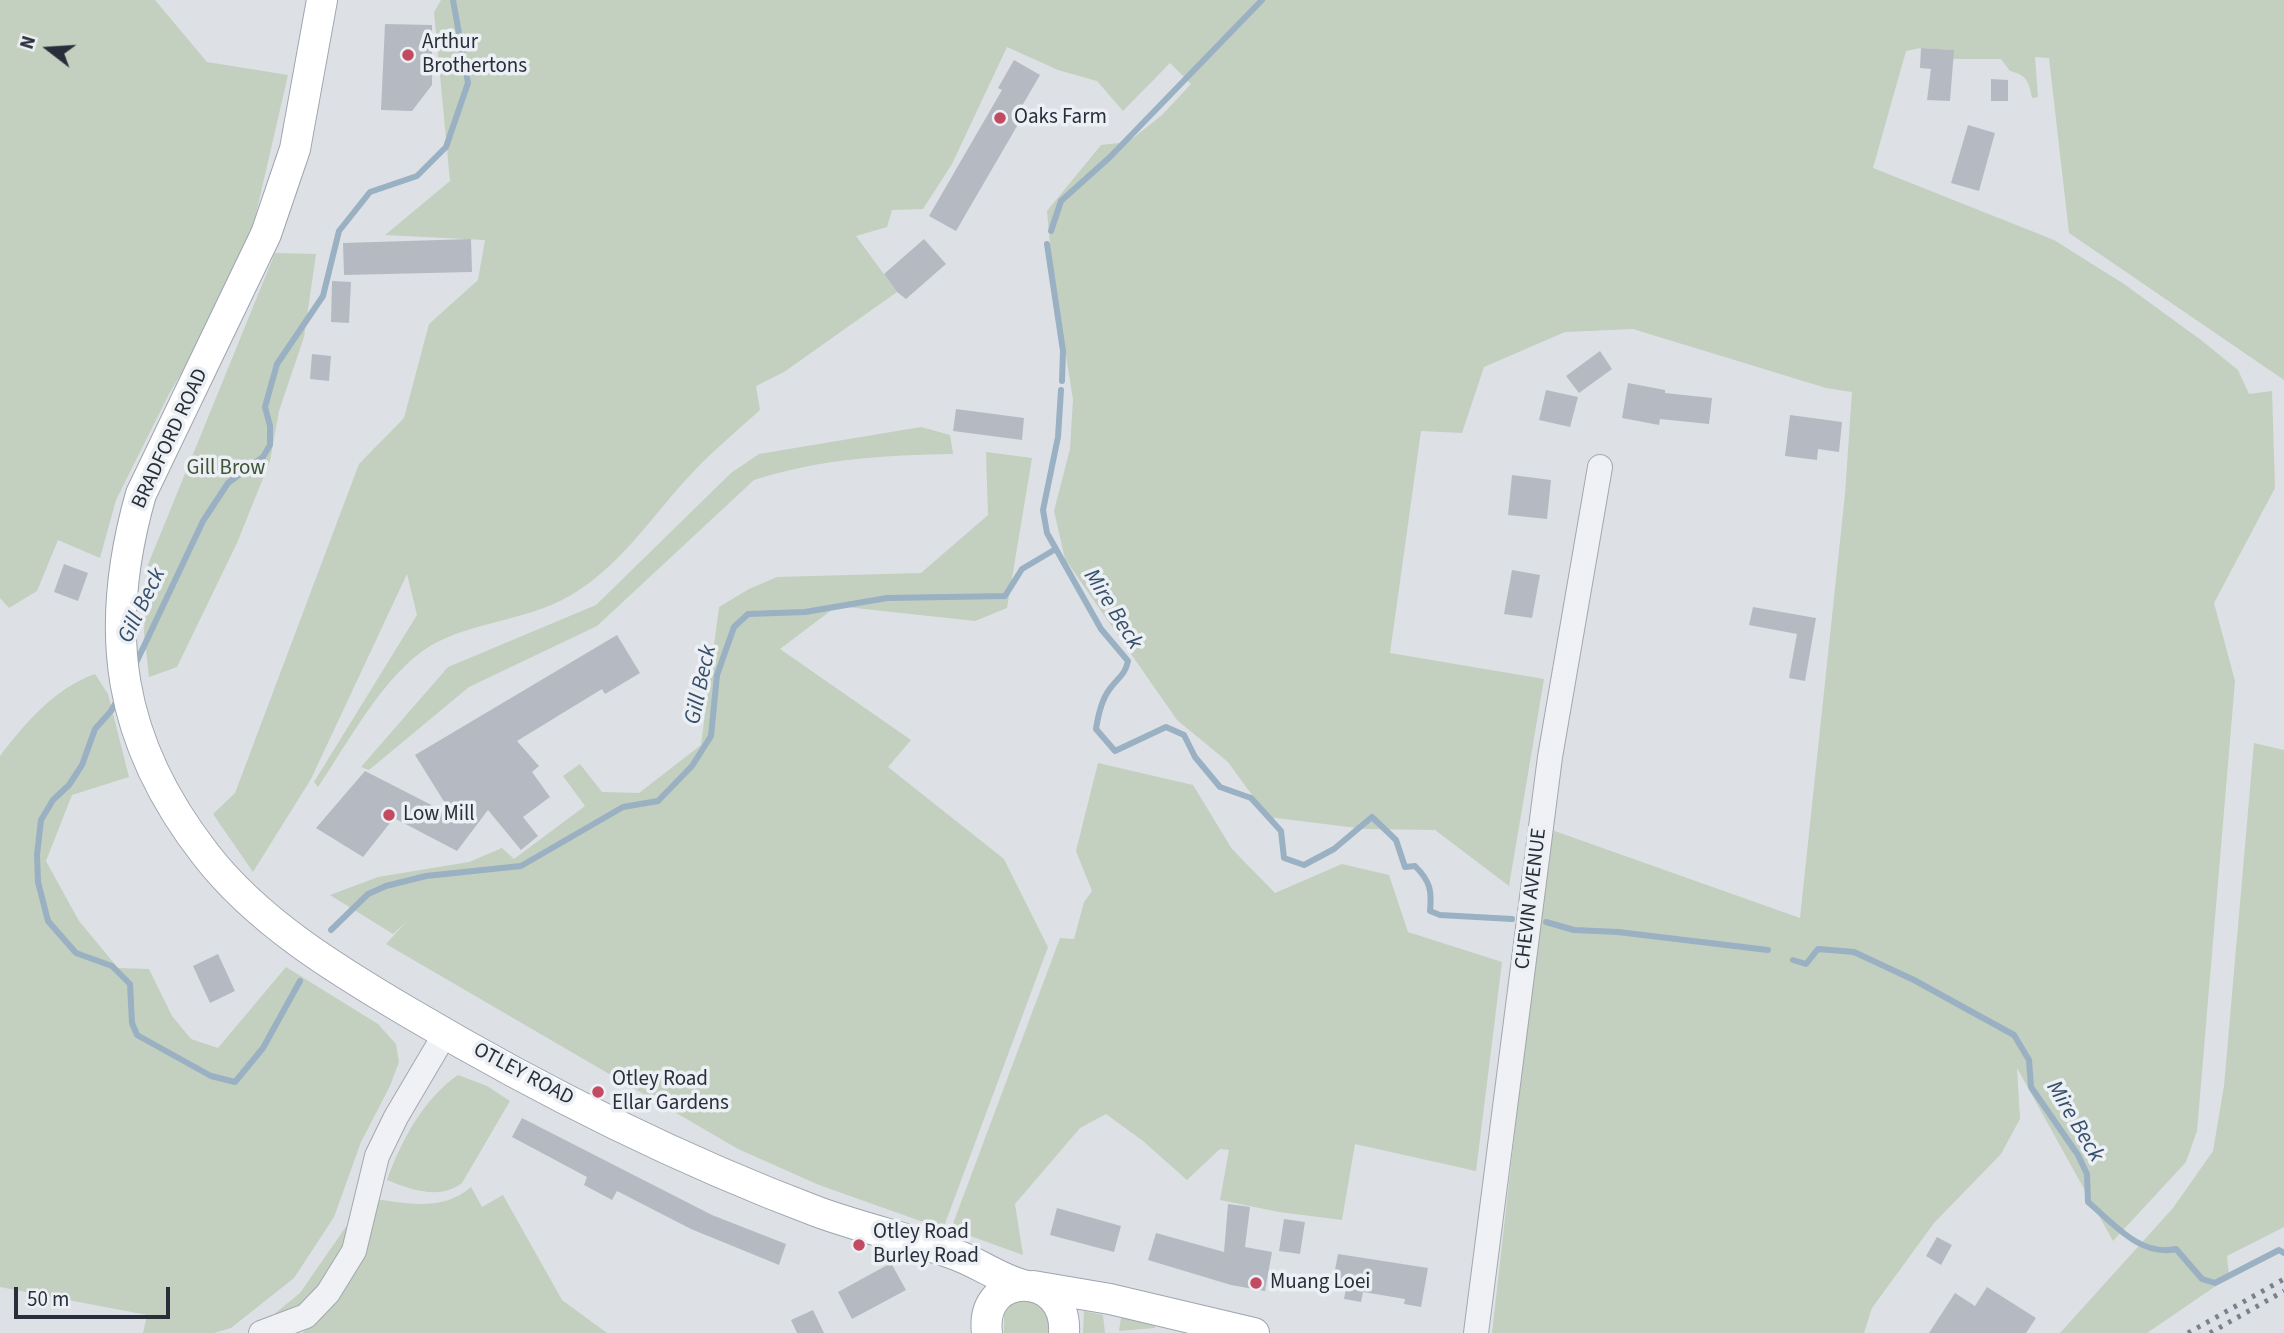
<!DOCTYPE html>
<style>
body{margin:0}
#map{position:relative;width:2284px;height:1333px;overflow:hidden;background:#dde1e5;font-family:"Source Sans 3",sans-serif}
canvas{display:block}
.north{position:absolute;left:14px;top:14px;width:70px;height:70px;-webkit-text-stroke:5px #eceff3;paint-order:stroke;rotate:287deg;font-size:19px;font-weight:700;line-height:28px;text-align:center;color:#282f3b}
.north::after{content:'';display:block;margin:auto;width:24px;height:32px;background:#282f3b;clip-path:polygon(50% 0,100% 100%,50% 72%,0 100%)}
.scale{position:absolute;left:14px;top:1287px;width:156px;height:32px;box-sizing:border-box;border:4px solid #282f3b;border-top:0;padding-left:9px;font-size:21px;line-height:24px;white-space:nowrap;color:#282f3b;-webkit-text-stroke:5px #eceff3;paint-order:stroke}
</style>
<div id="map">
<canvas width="2284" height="1333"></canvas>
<div class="north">N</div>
<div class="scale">50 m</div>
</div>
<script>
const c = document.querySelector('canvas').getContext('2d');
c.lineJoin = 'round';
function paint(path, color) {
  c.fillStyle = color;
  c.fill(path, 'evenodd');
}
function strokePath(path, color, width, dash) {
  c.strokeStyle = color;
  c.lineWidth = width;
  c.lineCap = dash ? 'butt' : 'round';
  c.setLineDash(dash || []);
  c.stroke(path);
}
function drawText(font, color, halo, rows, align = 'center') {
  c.font = font + ' "Source Sans 3",sans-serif';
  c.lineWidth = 7;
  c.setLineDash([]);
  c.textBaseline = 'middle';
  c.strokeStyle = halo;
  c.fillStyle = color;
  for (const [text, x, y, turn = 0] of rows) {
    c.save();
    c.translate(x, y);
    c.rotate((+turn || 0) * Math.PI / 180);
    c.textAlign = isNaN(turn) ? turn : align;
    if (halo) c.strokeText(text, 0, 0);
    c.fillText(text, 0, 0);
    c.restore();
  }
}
paint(new Path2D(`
 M 0,0 L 155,0 L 207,62 L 288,75 L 243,270 L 169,394 L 116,500 L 100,558 L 58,540 L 37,591 L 9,608 L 0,598 Z
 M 441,0 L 2284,0 L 2284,380 L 2069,233 L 2049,58 L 2035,57 L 2038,97 L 2032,98 C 2029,82 2027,75 2010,71 L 2001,59 L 1953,59 L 1953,50 L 1921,48 L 1906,51 L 1873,168 L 2054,240 L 2124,284 L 2201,340 L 2238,370 L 2249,394 L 2272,391 L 2275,488 L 2214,603 L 2235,681 L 2197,1131 L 2186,1162 L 2113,1241 L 2017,1068 L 2020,1119 L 2001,1154 L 1934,1223 L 1872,1308 L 1864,1333 L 1492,1333 L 1549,829 L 1800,918 L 1845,494 L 1852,392 L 1826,388 L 1633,329 L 1565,332 L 1484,367 L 1462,433 L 1421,431 L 1390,653 L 1544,679 L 1509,886 L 1435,830 L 1365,829 L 1268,817 L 1228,762 L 1177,720 L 1065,559 L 1054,511 L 1070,449 L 1073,399 L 1053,277 L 1047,211 L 1101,145 L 1128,142 L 1162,115 L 1191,84 L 1170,63 L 1123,111 L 1097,81 L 1058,70 L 1007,47 L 952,164 L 923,209 L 892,210 L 887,227 L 856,236 L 897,292 L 784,372 L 756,386 L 760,410 C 738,430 714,450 693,472 C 656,511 625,560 579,590 C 534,621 474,620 430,646 C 384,674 348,743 318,787 L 314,782 L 417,615 L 407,574 L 311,779 L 253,872 L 213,814 L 235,793 L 359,464 L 404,418 L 429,324 L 478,280 L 485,240 L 385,235 L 450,181 L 434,12 Z
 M 275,253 L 316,254 L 304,337 L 279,411 L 270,461 L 237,543 L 177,667 L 149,677 L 144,633 L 147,567 Z
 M 921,427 L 950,435 L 953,454 C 885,455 819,459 754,480 L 597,626 L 469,687 L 369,770 L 361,767 L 448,667 L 596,605 L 731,473 L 759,454 Z
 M 986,452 L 1032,458 L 1007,608 L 975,621 L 837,606 L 780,649 L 911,740 L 888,767 L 1004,859 L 1048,947 L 943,1229 L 819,1185 L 738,1149 L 386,944 L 406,922 L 393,934 L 330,895 L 378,877 L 469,862 L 502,848 L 514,859 L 585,806 L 563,776 L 580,764 L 602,792 L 639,793 L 701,745 L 719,607 L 749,589 L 777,577 L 921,573 L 988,515 Z
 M 95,674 L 108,694 L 129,777 L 72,795 L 46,861 L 79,921 L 118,968 L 149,969 L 172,1016 L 191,1039 L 218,1048 L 286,967 L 378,1024 L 396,1044 L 399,1062 L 390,1086 L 361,1142 L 334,1217 L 294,1278 L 231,1328 L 214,1333 L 143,1333 L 147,1315 L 0,1287 L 0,756 C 25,723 55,688 95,674 Z
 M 2254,743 L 2284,750 L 2284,1227 L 2227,1256 L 2229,1277 L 2147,1333 L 2060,1333 L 2173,1208 L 2213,1151 L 2224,1086 Z
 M 1098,763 L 1193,785 L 1232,849 L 1275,893 L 1342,864 L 1389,875 L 1408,932 L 1502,962 L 1476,1171 L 1355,1144 L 1342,1220 L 1279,1212 L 1220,1200 L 1229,1150 L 1220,1149 L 1187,1180 L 1143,1141 L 1106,1114 L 1080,1128 L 1015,1204 L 1023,1255 L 951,1229 L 1060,938 L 1074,939 L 1084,902 L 1092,891 L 1076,851 Z
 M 458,1075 L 487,1086 L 510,1101 L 462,1183 C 440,1200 411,1190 387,1180 C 401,1141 424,1098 458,1075 Z
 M 471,1187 L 482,1207 L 503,1195 L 562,1300 L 607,1333 L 302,1333 L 312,1324 L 376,1199 C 408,1204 444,1211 471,1187 Z
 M 352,1218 L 345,1249 L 305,1308 L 256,1329 L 300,1293 Z
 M 1016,1299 L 1046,1302 L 1054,1333 L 1004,1333 L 1004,1313 Z
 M 1084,1311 L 1103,1315 L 1105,1333 L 1083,1333 Z
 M 1121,1318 L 1155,1322 L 1155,1328 L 1119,1331 Z`), '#c3cfbf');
strokePath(new Path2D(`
 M 1051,231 L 1061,201 L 1110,157 L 1262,0
 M 1047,244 L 1063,351 L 1062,381
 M 1061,390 L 1058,437 L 1043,510 L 1047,533 L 1101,629 L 1128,661 C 1125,676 1117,678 1109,690 C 1101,701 1098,716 1096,729 L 1115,751 L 1166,727 L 1184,735 L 1195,757 L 1220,787 L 1251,798 L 1281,831 L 1284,858 L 1304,865 L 1334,849 L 1372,817 L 1396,840 L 1405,867 L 1415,866 C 1430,881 1432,890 1430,911 L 1440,915 L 1512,919
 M 135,665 L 203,521 L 228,483 L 263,457 L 270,445 L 270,426 L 265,407 L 277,364 L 323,296 L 339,231 L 370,192 L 417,176 L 446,147 L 468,83 L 453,0
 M 119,697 L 111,711 L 95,729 L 82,765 L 69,785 L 53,800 L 41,820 L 37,855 L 38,882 L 48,921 L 76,953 L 112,966 L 130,984 L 132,1023 L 137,1035 L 211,1076 L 235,1082 L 263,1048 L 300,981
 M 1546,922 L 1574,930 L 1618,932 L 1768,950
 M 331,930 L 368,894 L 386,886 L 426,876 L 521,866 L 623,807 L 658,801 L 692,766 L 711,736 L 717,675 L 734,627 L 748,614 L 805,612 L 887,598 L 1005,596 L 1022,569 L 1054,550
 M 1793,960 L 1806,964 L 1818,949 L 1854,952 L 1914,980 L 2014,1035 L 2029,1060 L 2031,1087 L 2078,1155 L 2087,1174 L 2088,1202 C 2113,1223 2140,1257 2176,1249 L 2202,1279 L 2215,1283 L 2279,1250 L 2284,1253`), '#9ab0c3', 6);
paint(new Path2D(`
 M 385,24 L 432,25 L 432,85 L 412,111 L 381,110 Z
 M 1921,48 L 1954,50 L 1950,101 L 1927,100 L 1931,69 L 1920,68 Z
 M 1014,60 L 1040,75 L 1015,118 L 1020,121 L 956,231 L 929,216 L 1002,90 L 998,88 Z
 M 1991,79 L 2008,80 L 2008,101 L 1991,101 Z
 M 1968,125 L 1995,133 L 1979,191 L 1951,183 Z
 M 471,239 L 472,272 L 344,275 L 343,243 Z
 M 924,239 L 946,264 L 906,299 L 897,292 L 884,274 Z
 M 332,281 L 351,282 L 349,323 L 331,322 Z
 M 1600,351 L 1612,369 L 1579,393 L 1566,376 Z
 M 312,354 L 331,356 L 329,381 L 310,379 Z
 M 1628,383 L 1665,390 L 1665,393 L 1712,398 L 1709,424 L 1660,419 L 1659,425 L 1622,418 Z
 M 1546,390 L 1578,397 L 1570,427 L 1539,420 Z
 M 956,409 L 1024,418 L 1022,440 L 953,431 Z
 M 1790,415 L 1842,422 L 1839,452 L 1818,449 L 1817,460 L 1785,456 Z
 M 1512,475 L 1551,480 L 1547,519 L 1508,515 Z
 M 64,564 L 88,573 L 78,601 L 54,592 Z
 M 1512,570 L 1540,575 L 1532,618 L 1504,614 Z
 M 1753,607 L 1816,618 L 1805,681 L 1789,678 L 1797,634 L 1749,625 Z
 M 617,635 L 640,673 L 605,694 L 602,689 L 517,741 L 539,766 L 532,772 L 550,797 L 523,817 L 538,836 L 521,850 L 488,810 L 457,851 L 394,818 L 363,857 L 316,828 L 365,771 L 453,816 L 415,755 Z
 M 218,954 L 235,991 L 210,1003 L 193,966 Z
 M 522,1118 L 712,1215 L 786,1244 L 779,1265 L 691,1229 L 617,1191 L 612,1200 L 584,1185 L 587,1177 L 512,1137 Z
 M 1228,1204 L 1250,1207 L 1245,1247 L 1272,1252 L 1265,1291 L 1231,1285 L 1148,1260 L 1156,1233 L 1224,1252 Z
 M 1057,1208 L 1121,1226 L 1114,1252 L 1050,1235 Z
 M 1284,1219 L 1305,1222 L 1300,1254 L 1279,1251 Z
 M 1937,1237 L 1952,1245 L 1941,1265 L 1926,1256 Z
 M 1338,1254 L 1428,1268 L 1421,1307 L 1404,1304 L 1405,1299 L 1363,1292 L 1361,1302 L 1344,1299 L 1346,1289 L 1332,1286 Z
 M 891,1263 L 906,1290 L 852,1319 L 838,1292 Z
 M 1987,1287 L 2036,1318 L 2026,1333 L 1929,1333 L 1955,1293 L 1975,1306 Z
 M 813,1310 L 824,1333 L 797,1333 L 791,1320 Z`), '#b5bac2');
const minor = new Path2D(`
 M 261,1333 L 306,1316 L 328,1293 L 354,1251 L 377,1156 L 396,1117 L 445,1034
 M 1476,1333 L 1550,757 L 1600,467`);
const major = new Path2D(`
 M 322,0 L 295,149 L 266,234 L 141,494 C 102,631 117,741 206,855 C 258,922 337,970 408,1012 C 538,1089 677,1159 818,1212 C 862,1228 907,1238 951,1253 C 976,1261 997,1278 1023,1285
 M 1033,1286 L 1110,1299 L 1254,1333
 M 987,1333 C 979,1270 1068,1270 1064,1333`);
strokePath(minor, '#a3a8af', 26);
strokePath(major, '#9da5b0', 32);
strokePath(minor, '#eff1f4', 24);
strokePath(major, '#fff', 30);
strokePath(new Path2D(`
 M 2188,1333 L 2284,1279
 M 2210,1333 L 2284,1291`), '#78818e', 5, [3.5, 7]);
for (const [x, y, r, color] of [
 [408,55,7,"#c24a61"],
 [1000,118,7,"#c24a61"],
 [389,815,7,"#c24a61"],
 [598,1092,7,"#c24a61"],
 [859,1245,7,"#c24a61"],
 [1256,1283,7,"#c24a61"]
]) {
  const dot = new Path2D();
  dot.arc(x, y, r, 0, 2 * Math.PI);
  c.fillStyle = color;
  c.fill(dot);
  strokePath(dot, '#eceff3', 2.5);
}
drawText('21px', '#282f3b', '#eceff3', [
 ["Arthur",422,43],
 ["Brothertons",422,67],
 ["Oaks Farm",1014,118],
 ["Low Mill",403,815],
 ["Otley Road",612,1080],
 ["Ellar Gardens",612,1104],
 ["Otley Road",873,1233],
 ["Burley Road",873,1257],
 ["Muang Loei",1270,1283]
], 'left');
drawText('21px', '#282f3b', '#eceff3', [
 ["BRADFORD ROAD",171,439,-65],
 ["CHEVIN AVENUE",1532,899,-83],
 ["OTLEY ROAD",523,1075,28]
]);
drawText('21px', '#3d5536', '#eceff3', [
 ["Gill Brow",226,469]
]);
drawText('italic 23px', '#354f6b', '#eceff3', [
 ["Gill Beck",143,606,-64],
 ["Mire Beck",1112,610,58],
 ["Gill Beck",702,685,-78],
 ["Mire Beck",2074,1122,59]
]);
</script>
